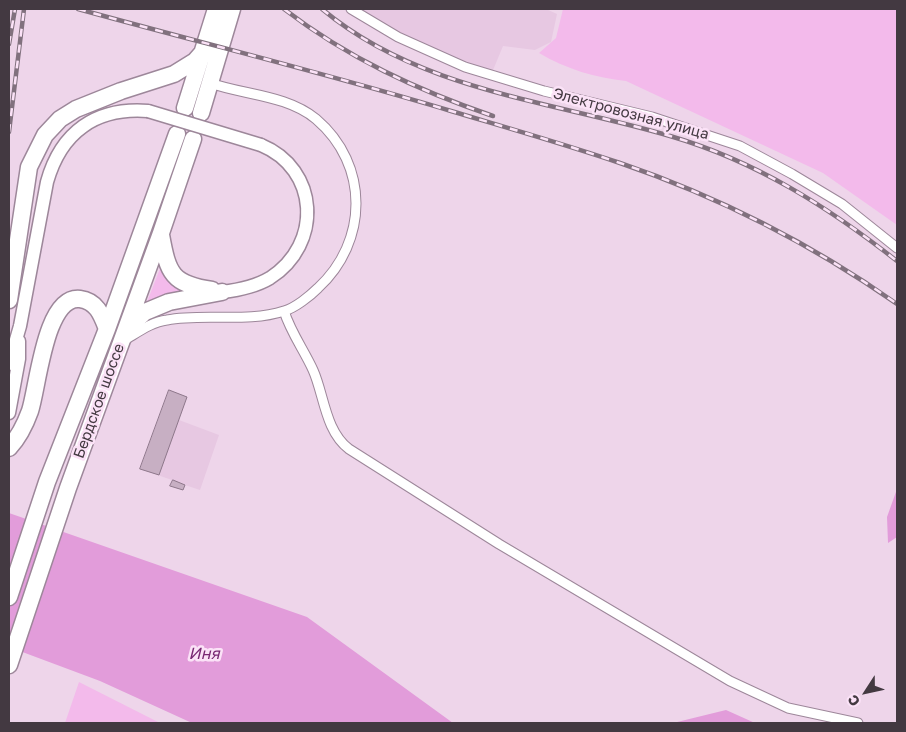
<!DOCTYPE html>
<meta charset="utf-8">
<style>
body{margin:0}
#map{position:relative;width:906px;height:732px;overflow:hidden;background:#eed5ea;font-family:"Golos Text",sans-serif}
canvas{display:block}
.frame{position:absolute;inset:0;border:10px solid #433941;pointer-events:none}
.north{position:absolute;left:841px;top:667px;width:50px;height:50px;-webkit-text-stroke:4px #fbe2f7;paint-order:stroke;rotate:235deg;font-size:14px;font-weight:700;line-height:20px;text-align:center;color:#433941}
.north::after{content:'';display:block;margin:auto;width:18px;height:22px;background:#433941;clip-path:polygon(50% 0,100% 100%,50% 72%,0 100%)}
</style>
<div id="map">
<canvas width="906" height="732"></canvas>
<div class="frame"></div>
<div class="north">С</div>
</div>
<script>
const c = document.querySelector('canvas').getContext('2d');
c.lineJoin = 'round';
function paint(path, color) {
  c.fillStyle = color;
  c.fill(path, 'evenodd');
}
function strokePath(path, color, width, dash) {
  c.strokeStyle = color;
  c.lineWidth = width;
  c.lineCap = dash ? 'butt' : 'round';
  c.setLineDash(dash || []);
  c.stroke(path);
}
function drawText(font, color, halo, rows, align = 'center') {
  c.font = font + ' "Golos Text",sans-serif';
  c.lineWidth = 5;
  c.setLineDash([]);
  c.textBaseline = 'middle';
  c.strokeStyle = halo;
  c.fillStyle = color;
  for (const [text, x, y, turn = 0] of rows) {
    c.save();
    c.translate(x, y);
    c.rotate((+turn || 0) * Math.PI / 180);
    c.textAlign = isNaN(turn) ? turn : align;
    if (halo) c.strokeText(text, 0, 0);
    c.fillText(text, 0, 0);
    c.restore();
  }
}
paint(new Path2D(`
 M 351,9 L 546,9 L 557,14 L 551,42 L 535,50 L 503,46 L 491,75 L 465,67 Z
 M 169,390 L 187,397 L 179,420 L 219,435 L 200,490 L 185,485 L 183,490 L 170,486 L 172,480 L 140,469 Z`), '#e7c8e2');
paint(new Path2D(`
 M 563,9 L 897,9 L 897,225 L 823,173 L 626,81 C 596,78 566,69 539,53 L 556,38 Z
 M 161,266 L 173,284 L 184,295 L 147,302 Z
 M 79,682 L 160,723 L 65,723 Z`), '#f3baeb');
paint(new Path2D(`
 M 897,489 L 897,537 L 888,543 L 887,517 Z
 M 9,513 L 307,617 L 453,723 L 192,723 L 100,681 L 9,647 Z
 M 726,710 L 755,723 L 673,723 Z`), '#e29cda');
const building = new Path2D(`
 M 169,390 L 187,397 L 159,475 L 140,469 Z
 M 173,480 L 185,485 L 183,490 L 170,486 Z`);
paint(building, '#c7afc3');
strokePath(building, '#8d778a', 1);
const street = new Path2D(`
 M 351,9 L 398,37 L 465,67 L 544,91 L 652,117 L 740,146 L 792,174 L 842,204 L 897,248
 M 284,311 C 291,333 304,350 313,370 C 324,394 325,431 349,449 L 499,544 L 730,681 L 788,708 L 858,723
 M 123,341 C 137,333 151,322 167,320 C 203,313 248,323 284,311 C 295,308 310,296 318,288 C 368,242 370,165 316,119 C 287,95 244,95 210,83`);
const secondary = new Path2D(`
 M 222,292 C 239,290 255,287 270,278 C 323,244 319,169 261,145
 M 9,364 L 20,326 L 47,182 C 61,132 96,107 148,111
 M 9,413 L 19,359 L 19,341`);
const highway = new Path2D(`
 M 185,108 L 216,9
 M 201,113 L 232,9
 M 161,235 C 168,274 172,284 212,290
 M 9,300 L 29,167 L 45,135 L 60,119 L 76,109 L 121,91 L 174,74 L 195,61 L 202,53
 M 129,327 L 145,312 L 169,302 L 222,292
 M 9,448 C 18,438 25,425 30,411 C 38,387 45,295 80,299 C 97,301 102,316 107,329
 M 9,597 L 47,482 L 107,329 L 177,134
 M 9,665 L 68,488 L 161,233 L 193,139`);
strokePath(street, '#9d879a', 11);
strokePath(secondary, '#9d879a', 15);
strokePath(highway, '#9d879a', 19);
strokePath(street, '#fff', 9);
strokePath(secondary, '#fff', 12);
strokePath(highway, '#fff', 16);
const rail = new Path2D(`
 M 78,9 C 202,43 328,74 451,111 C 508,128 564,144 620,163 C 717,196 813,245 897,304
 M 284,9 C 348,58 417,90 493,116
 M 322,9 C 420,91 552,101 670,136 C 756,161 828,207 897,261
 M 9,44 L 15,9
 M 9,132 L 24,9`);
strokePath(rail, '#81717e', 4.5);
strokePath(rail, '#fbe2f7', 2.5, [8]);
const secondaryBridge = new Path2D(`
 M 148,111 L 261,145`);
strokePath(secondaryBridge, '#9d879a', 15, []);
strokePath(secondaryBridge, '#fff', 12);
drawText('15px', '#433941', '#fbe2f7', [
 ["Электровозная улица",631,114,15],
 ["Бердское шоссе",99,401,-70]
]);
drawText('italic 16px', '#792873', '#fbe2f7', [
 ["Иня",204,654]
]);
</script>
